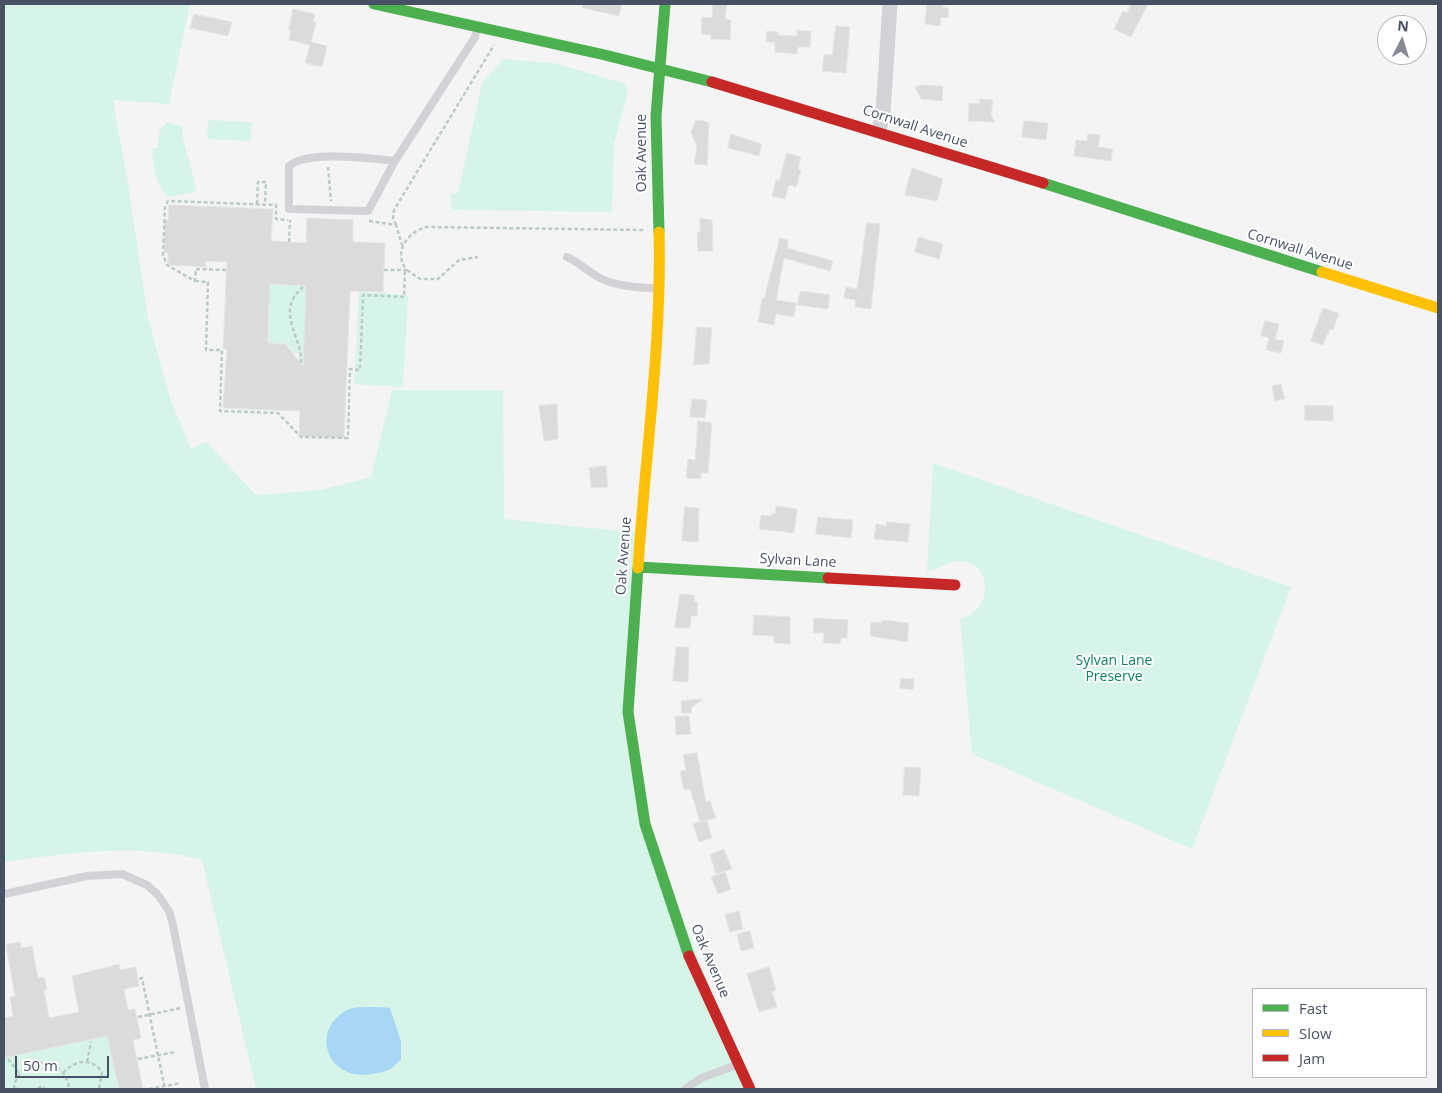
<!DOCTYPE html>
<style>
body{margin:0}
#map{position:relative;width:1442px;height:1093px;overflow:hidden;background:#f4f4f4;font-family:"Open Sans",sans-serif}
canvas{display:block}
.frame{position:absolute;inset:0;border:5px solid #485163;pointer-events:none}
.legend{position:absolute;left:1252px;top:988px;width:175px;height:90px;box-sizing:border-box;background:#fff;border:1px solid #b6b9c1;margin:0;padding:6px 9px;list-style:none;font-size:15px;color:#485163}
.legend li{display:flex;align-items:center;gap:10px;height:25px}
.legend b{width:25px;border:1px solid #b6b9c1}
.north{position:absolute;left:1377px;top:15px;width:50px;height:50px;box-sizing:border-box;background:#fff;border:1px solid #b6b9c1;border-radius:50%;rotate:5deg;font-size:14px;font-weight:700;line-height:20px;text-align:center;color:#485163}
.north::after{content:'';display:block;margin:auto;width:18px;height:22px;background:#848a96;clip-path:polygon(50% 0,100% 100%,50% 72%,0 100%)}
.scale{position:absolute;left:15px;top:1056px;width:94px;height:22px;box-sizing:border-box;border:2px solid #485163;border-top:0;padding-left:6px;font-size:15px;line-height:18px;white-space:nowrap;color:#485163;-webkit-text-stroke:4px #fff;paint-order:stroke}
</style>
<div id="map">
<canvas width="1442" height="1093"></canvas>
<div class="frame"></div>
<ul class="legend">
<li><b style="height:6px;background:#4caf50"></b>Fast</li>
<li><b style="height:6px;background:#ffc107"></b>Slow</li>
<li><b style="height:6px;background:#c62828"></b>Jam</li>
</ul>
<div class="north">N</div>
<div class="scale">50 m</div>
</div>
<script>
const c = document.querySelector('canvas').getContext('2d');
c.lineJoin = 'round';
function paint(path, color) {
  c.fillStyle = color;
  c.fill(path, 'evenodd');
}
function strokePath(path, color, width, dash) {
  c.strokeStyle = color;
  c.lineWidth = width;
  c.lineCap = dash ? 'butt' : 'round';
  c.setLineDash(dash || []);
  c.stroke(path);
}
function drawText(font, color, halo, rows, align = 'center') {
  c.font = font + ' "Open Sans",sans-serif';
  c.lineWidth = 4;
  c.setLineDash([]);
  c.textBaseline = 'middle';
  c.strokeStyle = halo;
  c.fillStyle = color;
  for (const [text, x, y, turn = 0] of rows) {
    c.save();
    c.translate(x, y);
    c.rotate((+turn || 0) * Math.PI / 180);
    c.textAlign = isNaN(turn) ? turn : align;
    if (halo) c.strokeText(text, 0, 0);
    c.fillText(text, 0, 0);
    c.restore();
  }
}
paint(new Path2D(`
 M 4,4 L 190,4 L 169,104 L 113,100 L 128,184 L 148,318 L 170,398 L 191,449 L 206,442 L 256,495 L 321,490 L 371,477 L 392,390 L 503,390 L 504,519 L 640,533 L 628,712 L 645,824 L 750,1089 L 256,1089 L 202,860 C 139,843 68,853 4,862 Z
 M 503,59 L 554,63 L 623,83 L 627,88 L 627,96 L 614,143 L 612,212 L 454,210 L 450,205 L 451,194 L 458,193 L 482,83 Z
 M 208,120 L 252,122 L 250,141 L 207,139 Z
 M 167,122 L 183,127 L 182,135 L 197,191 L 169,197 C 154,185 153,165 152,148 L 157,148 L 160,130 Z
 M 270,284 L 306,286 L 303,365 L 299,365 L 299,353 L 290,353 L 289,347 L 283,343 L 276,343 L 268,352 Z
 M 359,292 L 408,295 L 403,387 L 354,384 Z
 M 933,463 L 1291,587 L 1192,849 L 972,754 L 960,619 C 995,609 993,563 959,561 C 947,561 939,570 927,572 Z
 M 107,1036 L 119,1089 L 4,1089 L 4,1058 Z`), '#d6f5e8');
paint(new Path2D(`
 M 390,1008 L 401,1041 L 401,1059 C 389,1072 388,1071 372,1074 C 329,1082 308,1032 347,1010 C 354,1006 382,1007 390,1008 Z`), '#a8d6f6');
const building = new Path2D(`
 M 583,4 L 622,4 L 619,16 L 583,8 Z
 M 713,4 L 727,4 L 725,19 L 731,20 L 730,40 L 711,39 L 711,35 L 701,34 L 702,17 L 712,18 Z
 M 927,4 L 943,4 L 942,7 L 949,8 L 948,18 L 941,17 L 940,26 L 925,24 Z
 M 1131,4 L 1148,4 L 1131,37 L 1114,29 L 1123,11 L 1127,13 Z
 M 293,9 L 315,14 L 313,22 L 316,22 L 311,42 L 327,46 L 322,67 L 305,63 L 310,45 L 289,40 L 291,30 L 289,30 Z
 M 194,14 L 232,22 L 228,36 L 190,28 Z
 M 836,26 L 850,27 L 846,73 L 822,71 L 824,54 L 832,55 Z
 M 797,30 L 811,31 L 810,47 L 798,47 L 797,54 L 775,52 L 775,42 L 766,42 L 767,31 L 778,32 L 778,35 L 797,36 Z
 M 921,85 L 943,86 L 942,101 L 921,99 L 915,87 Z
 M 980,99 L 993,100 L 991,115 L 995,122 L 968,121 L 969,103 L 979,104 Z
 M 700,120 L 709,123 L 707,165 L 694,164 L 697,146 L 691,133 L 695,121 Z
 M 1024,121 L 1048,123 L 1046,140 L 1022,137 Z
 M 731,134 L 762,144 L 759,156 L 728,148 Z
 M 1088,134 L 1100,135 L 1098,147 L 1113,149 L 1111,161 L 1074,156 L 1076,140 L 1087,141 Z
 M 787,153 L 801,157 L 798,169 L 801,170 L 796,187 L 789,185 L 785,199 L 772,196 L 776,180 L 779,181 Z
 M 912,168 L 943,179 L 937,201 L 905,195 Z
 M 169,205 L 273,209 L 271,241 L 306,243 L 307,218 L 353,220 L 353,242 L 385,243 L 383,292 L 350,291 L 344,438 L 299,436 L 300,411 L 223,408 L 227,349 L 223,349 L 227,262 L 206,261 L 206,267 L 168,265 L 168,253 L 164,252 L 165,220 L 168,220 ZM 270,284 L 306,286 L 303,366 L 285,344 L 268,343 Z
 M 700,218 L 712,220 L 713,251 L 698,251 L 697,232 L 700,232 Z
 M 867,223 L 880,224 L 871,309 L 855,307 L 856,300 L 844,298 L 846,287 L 857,289 Z
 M 919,237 L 943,244 L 939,259 L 915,252 Z
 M 780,238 L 788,240 L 787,248 L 833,261 L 830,271 L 784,258 L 776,300 L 796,303 L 794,317 L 776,314 L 774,325 L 758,322 L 762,298 L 764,298 Z
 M 801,291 L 830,295 L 828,309 L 797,305 Z
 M 1323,308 L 1339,313 L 1333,330 L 1330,329 L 1328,335 L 1327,334 L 1323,345 L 1311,341 Z
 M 1265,321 L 1279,324 L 1275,339 L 1284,341 L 1281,353 L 1266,350 L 1269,338 L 1261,336 Z
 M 697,327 L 712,328 L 709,364 L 694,365 Z
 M 1281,384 L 1285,399 L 1275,401 L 1272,386 Z
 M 692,399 L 707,400 L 705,418 L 690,417 Z
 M 557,404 L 558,439 L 544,441 L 539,406 Z
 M 1305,405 L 1333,406 L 1333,421 L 1305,420 Z
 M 698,421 L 712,423 L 708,473 L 701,473 L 701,479 L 686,478 L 688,459 L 695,460 Z
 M 606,466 L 608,487 L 591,488 L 589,468 Z
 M 776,506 L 797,509 L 794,533 L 759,529 L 761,515 L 772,516 L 772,513 L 775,514 Z
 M 685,507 L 699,508 L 698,542 L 682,541 Z
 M 818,517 L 853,520 L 851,538 L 816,534 Z
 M 887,522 L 910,524 L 908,542 L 874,539 L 876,524 L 886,526 Z
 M 680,594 L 695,595 L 694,602 L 698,602 L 697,616 L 691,616 L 690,628 L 675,628 Z
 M 754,615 L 790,617 L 790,644 L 774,643 L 774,636 L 753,635 Z
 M 814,618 L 848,620 L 847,638 L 841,638 L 840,644 L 823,643 L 824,633 L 814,633 Z
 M 882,620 L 909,623 L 907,642 L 870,636 L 871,622 L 882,623 Z
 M 676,647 L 689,647 L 688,682 L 673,681 Z
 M 901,678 L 914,679 L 913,690 L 900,688 Z
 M 703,699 L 691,708 L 692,713 L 682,713 L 681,701 Z
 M 689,716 L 691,734 L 676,735 L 675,717 Z
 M 697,753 L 706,802 L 710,801 L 716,818 L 700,822 L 690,789 L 684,790 L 680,771 L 686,770 L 683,755 Z
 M 905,767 L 921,768 L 919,796 L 903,795 Z
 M 707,820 L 712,838 L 699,842 L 693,824 Z
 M 724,849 L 732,869 L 716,874 L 710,855 Z
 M 725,872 L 731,889 L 718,894 L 711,877 Z
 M 739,911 L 743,929 L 730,932 L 725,915 Z
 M 750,931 L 754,948 L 741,951 L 737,934 Z
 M 20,942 L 21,948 L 32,946 L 38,978 L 44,977 L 47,989 L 44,990 L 49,1018 L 79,1012 L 72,976 L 119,964 L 120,970 L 136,967 L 139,986 L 124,989 L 128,1010 L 135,1009 L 141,1038 L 133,1040 L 143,1089 L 119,1089 L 107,1036 L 4,1058 L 4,1018 L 13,1016 L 10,997 L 15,996 L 6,945 Z
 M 769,967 L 776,990 L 772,992 L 777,1007 L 759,1012 L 747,974 Z`);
paint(building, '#dbdbde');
strokePath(building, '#e5e5e6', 1);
strokePath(new Path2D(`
 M 328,167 L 331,201
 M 257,204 L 258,182 L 266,182 L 265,204
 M 369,221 L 396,225 L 402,245
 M 396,225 L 393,218 L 394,210 L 494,45
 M 289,242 L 290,220
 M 226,270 L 196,269 L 195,281 L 167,265 L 163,255 L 165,207 L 168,201 L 276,205 L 276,219 L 288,220
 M 384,270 L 407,270 C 392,253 408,231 427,227 L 644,230
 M 407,270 L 420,279 L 438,279 L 459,260 L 478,257
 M 195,281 L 208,282 L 206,350 L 222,350 L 220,411 L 278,413 L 301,437 L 348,438 L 350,369 L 360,370 L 363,295 L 404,297 L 405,270
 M 301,363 C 302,334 274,312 303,287
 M 139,979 L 142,978 L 165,1089
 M 138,1017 L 181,1008
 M 8,1059 L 19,1073
 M 138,1059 L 175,1052
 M 87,1062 L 91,1042
 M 63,1073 C 75,1060 91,1057 102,1072 L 99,1089
 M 14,1089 C 17,1054 66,1054 69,1089
 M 38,1089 L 41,1086 L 45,1089
 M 149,1089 L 181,1083`), '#bccac8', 2.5, [4, 2.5]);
strokePath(new Path2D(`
 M 395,161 L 368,211 L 289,209 L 289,166 C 307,150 371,158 395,161 L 475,37 L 477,28
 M 567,257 C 579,262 588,272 600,278 C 618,287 640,287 659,289
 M 4,894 L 87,876 L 122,874 L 147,885 L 158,895 L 169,911 L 173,925 L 205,1089
 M 685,1089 L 701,1078 L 737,1065`), '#d1d3d7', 8);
strokePath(new Path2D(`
 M 879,131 L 883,113 L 890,4`), '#d1d3d7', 15);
strokePath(new Path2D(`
 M 374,4 L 605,55 L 712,82
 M 1043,183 L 1322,272
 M 659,232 L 656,116 L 665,4
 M 639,567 L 828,578
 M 638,568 L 628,712 L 645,824 L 689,956`), '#4caf50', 11);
strokePath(new Path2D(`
 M 1322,272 L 1438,308
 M 638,568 C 645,456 662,344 659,232`), '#ffc107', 11);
strokePath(new Path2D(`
 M 712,82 L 1043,183
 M 828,578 L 955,585
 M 689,956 L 750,1089`), '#c62828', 11);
drawText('14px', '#485163', '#fff', [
 ["Cornwall Avenue",915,127,18],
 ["Oak Avenue",642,153,-90],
 ["Cornwall Avenue",1300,250,17],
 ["Oak Avenue",624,556,-86],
 ["Sylvan Lane",798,561,3],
 ["Oak Avenue",710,961,67]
]);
drawText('14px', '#0d835f', '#fff', [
 ["Sylvan Lane",1114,661],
 ["Preserve",1114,677]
]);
</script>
